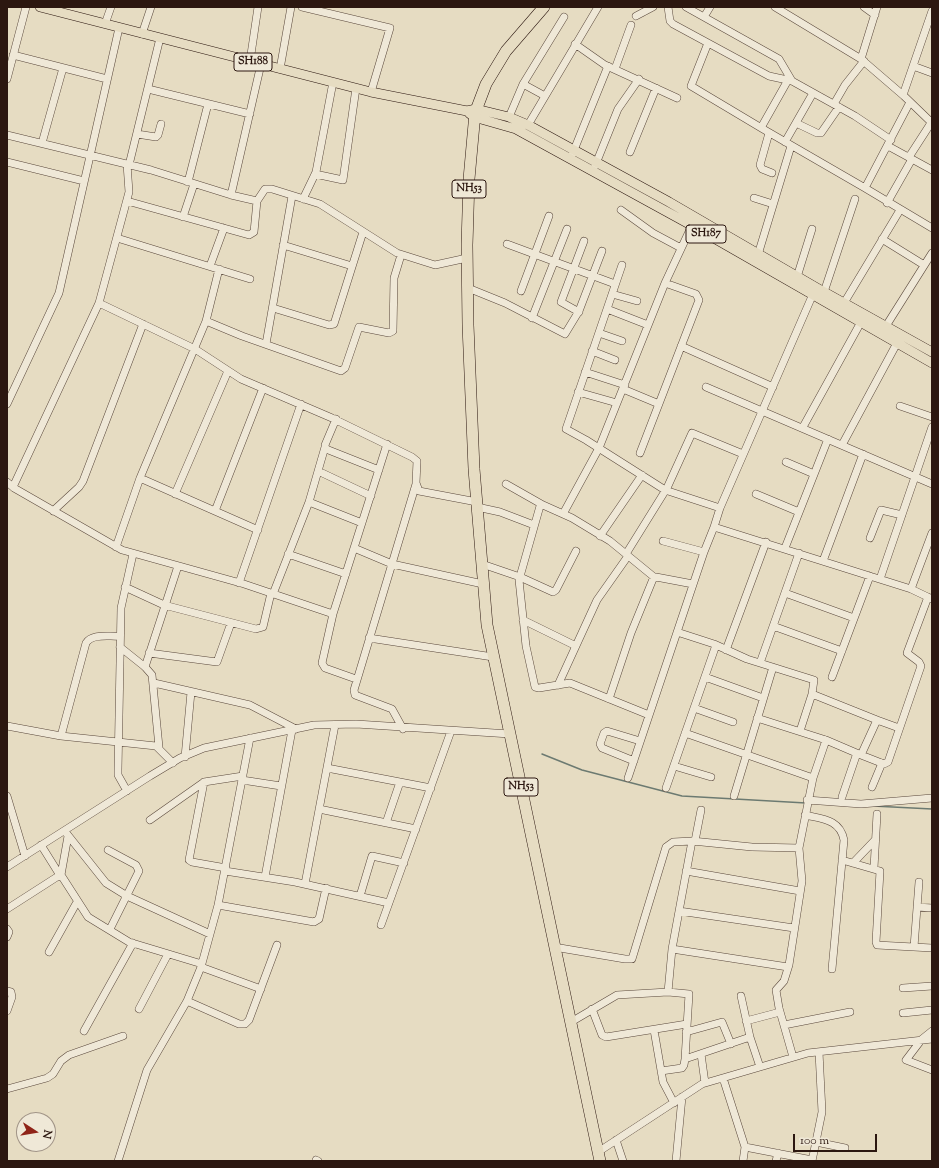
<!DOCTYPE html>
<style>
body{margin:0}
#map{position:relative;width:939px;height:1168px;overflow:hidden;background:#e6dcc2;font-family:"Sorts Mill Goudy",serif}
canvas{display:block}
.frame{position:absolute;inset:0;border:8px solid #2c1710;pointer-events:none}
.north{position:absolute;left:16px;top:1112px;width:40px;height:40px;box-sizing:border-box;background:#efe8d7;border:1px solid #a19487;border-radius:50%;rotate:102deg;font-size:11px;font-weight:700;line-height:16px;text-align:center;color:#2c1710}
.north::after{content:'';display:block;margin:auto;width:14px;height:18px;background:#8f2418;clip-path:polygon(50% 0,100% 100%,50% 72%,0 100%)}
.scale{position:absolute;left:793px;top:1134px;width:84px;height:18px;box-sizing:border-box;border:2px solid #2c1710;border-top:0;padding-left:5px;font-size:12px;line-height:14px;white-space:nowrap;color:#2c1710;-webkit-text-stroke:3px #efe8d7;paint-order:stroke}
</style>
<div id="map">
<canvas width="939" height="1168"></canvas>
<div class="frame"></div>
<div class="north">N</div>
<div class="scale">100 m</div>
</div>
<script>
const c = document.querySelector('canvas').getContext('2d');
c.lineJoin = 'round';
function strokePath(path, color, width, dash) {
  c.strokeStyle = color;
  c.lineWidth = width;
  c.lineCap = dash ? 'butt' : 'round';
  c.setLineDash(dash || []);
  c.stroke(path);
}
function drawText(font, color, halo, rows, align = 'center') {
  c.font = font + ' "Sorts Mill Goudy",serif';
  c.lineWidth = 3;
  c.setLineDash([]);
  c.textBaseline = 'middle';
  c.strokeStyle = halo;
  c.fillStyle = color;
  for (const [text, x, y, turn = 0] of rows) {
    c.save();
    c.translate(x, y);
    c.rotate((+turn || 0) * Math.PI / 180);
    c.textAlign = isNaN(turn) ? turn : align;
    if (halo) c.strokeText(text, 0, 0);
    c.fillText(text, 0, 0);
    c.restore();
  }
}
strokePath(new Path2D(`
 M 542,754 L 582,770 L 682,796 L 806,803
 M 873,806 L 932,809`), '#6c7a71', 1.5);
const minor = new Path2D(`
 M 302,7 L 390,28 L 371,92
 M 668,7 L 670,21 L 673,24 L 769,76 L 792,81 L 855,116 L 891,140
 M 686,7 L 779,59 L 792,81
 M 775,7 L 861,59 L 904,96 L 932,123
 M 864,7 L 875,15
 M 636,16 L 653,7
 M 704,17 L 710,7
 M 105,24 L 111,7
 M 142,34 L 151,7
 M 708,43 L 691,86 L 763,129
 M 575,44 L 605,65 L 677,98
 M 13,55 L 107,79
 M 861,59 L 877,7
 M 250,61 L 258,7
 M 913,66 L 932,73
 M 280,69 L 291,7
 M 615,69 L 631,25
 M 7,79 L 26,7
 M 788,80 L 762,126 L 763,129 L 865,188 L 910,102
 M 523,84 L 545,96
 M 148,89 L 250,114
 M 903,95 L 932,11
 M 834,104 L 845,85 L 864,61
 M 509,117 L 523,84 L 564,17
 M 796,123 L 817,133 L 821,133 L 839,107
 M 528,125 L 598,7
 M 769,133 L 760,165 L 762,169 L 772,173
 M 137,134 L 156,137 L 158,135 L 161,124
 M 7,135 L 151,170 L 231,195 L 257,201 L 265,189 L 272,189 L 320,204 L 397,253 L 435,265 L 467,258
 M 785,142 L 813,93
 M 42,143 L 63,68
 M 888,146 L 932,170
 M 630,152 L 656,88
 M 572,155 L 608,66
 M 909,157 L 931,123
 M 7,162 L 84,181
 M 129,165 L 160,38
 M 595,166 L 618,109 L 639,79
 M 315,174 L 343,180 L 356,88
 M 188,182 L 208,104
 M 865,188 L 932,228
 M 231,195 L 261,64
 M 754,198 L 773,204
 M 303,199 L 316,172 L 333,82
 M 127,201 L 249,235 L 254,232 L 257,201
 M 887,203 L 912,159
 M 621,210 L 653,233 L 681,248
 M 183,217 L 194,184
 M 117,238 L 250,279
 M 882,239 L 924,265
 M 507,244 L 615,284
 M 283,245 L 352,266
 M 757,258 L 791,146
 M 622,265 L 566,429 L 586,440 L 665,490 L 720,508
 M 210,266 L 224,228
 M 797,277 L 812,229
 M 468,288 L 505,303 L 565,334 L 579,311 L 602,251
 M 521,291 L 549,216
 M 824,292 L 855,199
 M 612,294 L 637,301
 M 813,294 L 720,508 L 714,527 L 911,589 L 932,599
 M 99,303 L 195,349 L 241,379 L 332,418 L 412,457 L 417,461 L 416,483 L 419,491 L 477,502
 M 844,303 L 900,210
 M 273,308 L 329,325 L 334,324 L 363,232
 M 607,309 L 648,325
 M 579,312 L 561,302 L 584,241
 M 532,318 L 567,229
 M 206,321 L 242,336 L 341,371 L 345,368 L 359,327 L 389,333 L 393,331 L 394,278 L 401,255
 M 886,326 L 932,253
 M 599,333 L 622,341
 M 266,344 L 292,196
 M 681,346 L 773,387
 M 592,351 L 615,360
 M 585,372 L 625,385
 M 706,387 L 932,484
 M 623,389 L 659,404
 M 578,392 L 617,403
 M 7,404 L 59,293 L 119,28
 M 900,406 L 932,417
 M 336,419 L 325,445 L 326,449 L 379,470
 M 803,427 L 861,322
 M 842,445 L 897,343
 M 325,447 L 309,502 L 362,523
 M 640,453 L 699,300 L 696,294 L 665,283
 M 786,462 L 814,474
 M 318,471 L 371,496
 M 140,478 L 258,530
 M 7,482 L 14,488 L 122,550 L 244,584 L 333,614
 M 506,484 L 543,505
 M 13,487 L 99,303 L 129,192 L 127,164
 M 175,494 L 228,371
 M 756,494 L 799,512
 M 477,507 L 500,512 L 534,525
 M 53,511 L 79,487 L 83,481 L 143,324
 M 215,511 L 263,388
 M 563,514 L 599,448 L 665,283 L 694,221
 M 600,536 L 642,475
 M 870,538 L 881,510 L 902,515
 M 663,541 L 704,552
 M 116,547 L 140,478 L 206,321 L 219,269
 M 354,548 L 392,564 L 483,584
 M 785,548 L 828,439
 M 288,554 L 346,574
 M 626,554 L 667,488 L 692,433 L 743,454
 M 823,561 L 863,454
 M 482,564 L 520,577 L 553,592 L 556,590 L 576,551
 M 880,579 L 932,427
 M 239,583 L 301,404
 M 125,587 L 164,605 L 256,629 L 263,627 L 271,593
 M 911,589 L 932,533
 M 785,593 L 854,618
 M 273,594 L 309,502
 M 523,620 L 576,646
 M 773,626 L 842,651
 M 677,632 L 714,644 L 747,659 L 814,680 L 812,694 L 877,720 L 861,755 L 826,740 L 813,778 L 799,848 L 752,847 L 692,841 L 672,949 L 668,992 L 689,994 L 685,1059 L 750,1037 L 760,1067
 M 369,638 L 493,657
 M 120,647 L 145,667 L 152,675 L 159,747
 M 726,650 L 766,542
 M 149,653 L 217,662 L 231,623
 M 760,663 L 799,553
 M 145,667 L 178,566
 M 705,677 L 763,698
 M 832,677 L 870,576
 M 356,679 L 325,668 L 322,663 L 333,614 L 387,444
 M 154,683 L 250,705 L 296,729
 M 558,685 L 597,600 L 628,556
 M 609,699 L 631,633 L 653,579 L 656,577 L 693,584
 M 694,708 L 733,722
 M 649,715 L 570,683 L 539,688 L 535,687 L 526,646 L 519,580 L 540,506 L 543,505 L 572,518 L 610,541 L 654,577
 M 757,718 L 826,740
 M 877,720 L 899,728
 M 7,726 L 61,736 L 156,746 L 173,763
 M 403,729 L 392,709 L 355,695 L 354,690 L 416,484
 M 800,731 L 812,694
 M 685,733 L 813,778
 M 61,736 L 86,643 C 92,633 110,637 120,636
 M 861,755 L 884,764 L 888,762 L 921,666 L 919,662 L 907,653 L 928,597
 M 185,757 L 191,692
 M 634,761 L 602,748 L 600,744 L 604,733 L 607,731 L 640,741
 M 674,766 L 711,777
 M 327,768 L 431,788
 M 628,778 L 704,552 L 714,527
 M 242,780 L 281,786
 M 204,782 L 189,860 L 192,862 L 226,868
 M 872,787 L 882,763
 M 666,788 L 716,645
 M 127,791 L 118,775 L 118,770 L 121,608 L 133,554
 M 7,796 L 25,856
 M 734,796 L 773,667
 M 842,797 L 857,753
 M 807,800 L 861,804 L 932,798
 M 319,809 L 416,829
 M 805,815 C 822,819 840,819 844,840 L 832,969
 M 150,820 L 204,782 L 243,776
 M 386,823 L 400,782
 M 67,834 L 106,883 L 127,896 L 210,934
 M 68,836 L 61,875 L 88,917 L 129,942 L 202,964
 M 695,841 L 701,810
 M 41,845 L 61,877
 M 108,850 L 136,865 L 139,871 L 110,929
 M 842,860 L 880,871 L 876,942 L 877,945 L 932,948
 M 853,863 L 875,840
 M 7,867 L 150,776 L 180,758 L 204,748 L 314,725 L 356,724 L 510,734
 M 874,868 L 877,814
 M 225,871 L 295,882 L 389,903
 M 686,871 L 800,891
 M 265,877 L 292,730
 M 305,884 L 335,725
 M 360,896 L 372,856 L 404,863
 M 218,905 L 314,922 L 319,919 L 326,888
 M 917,907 L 932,908
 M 7,909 L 60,875
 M 679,911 L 794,928
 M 381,925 L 451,731
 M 7,929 L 9,932 L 7,937
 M 554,947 L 625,959 L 632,959 L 666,847 L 673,842 L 692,841
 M 914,947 L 919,882
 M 672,949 L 788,967
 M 49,952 L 77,902
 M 201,967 L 261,989
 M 903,988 L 932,986
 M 7,991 L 11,992 L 12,997 L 7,1011
 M 741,996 L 750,1037
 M 187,1001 L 239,1024 L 245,1024 L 249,1020 L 277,945
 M 139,1009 L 168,954
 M 592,1009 L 602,1035 L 606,1037 L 687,1024
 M 903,1013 L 932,1010
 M 746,1021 L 780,1012
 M 571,1022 L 617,995 L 668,992
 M 784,1025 L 850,1012
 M 654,1030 L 663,1082 L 674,1103
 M 84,1031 L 133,943
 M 932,1031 L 922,1039 L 906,1060 L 932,1070
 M 686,1032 L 722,1022 L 731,1044
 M 701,1054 L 705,1083
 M 793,1057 L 779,1008 L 776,990 L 784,981 L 789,965 L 802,881 L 799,848
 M 661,1071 L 682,1068 L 684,1065 L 685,1059
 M 723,1078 L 745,1147 L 743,1161
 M 7,1089 L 47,1078 L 53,1074 L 61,1061 L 69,1055 L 123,1036
 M 616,1140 L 623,1161
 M 816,1142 L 845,1148
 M 745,1147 L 812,1160
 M 598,1152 L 702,1084 L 808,1053 L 932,1039
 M 316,1160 L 318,1161
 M 118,1161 L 147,1070 L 187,1001 L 201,967 L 218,905 L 250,738
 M 676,1161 L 682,1097
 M 776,1161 L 778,1153
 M 812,1161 L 822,1112 L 819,1052`);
const major = new Path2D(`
 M 40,7 L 371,92 L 467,111 L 476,109 L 509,117 L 528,125 L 669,202 L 817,288 L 932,352
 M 469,113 L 474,117 L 516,129 L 693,226 L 932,363`);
const highway = new Path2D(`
 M 544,7 L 506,51 L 486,84 L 475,113 L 469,179 L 467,245 L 468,325 L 474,469 L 487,625 L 600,1161`);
strokePath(minor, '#5a483c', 8);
strokePath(major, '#2c1710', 10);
strokePath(highway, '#2c1710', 12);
strokePath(minor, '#efe8d7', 7);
strokePath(major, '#e6dcc2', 9);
strokePath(highway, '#e6dcc2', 11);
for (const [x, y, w] of [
 [253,62,38],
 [469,189,34],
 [706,234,40],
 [521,787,34]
]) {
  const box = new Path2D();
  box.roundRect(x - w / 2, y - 9, w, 18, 3);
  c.fillStyle = '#efe8d7';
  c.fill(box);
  strokePath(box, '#2c1710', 1);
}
drawText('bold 11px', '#2c1710', null, [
 ["SH188",253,62],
 ["NH53",469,189],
 ["SH187",706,234],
 ["NH53",521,787]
]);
</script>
